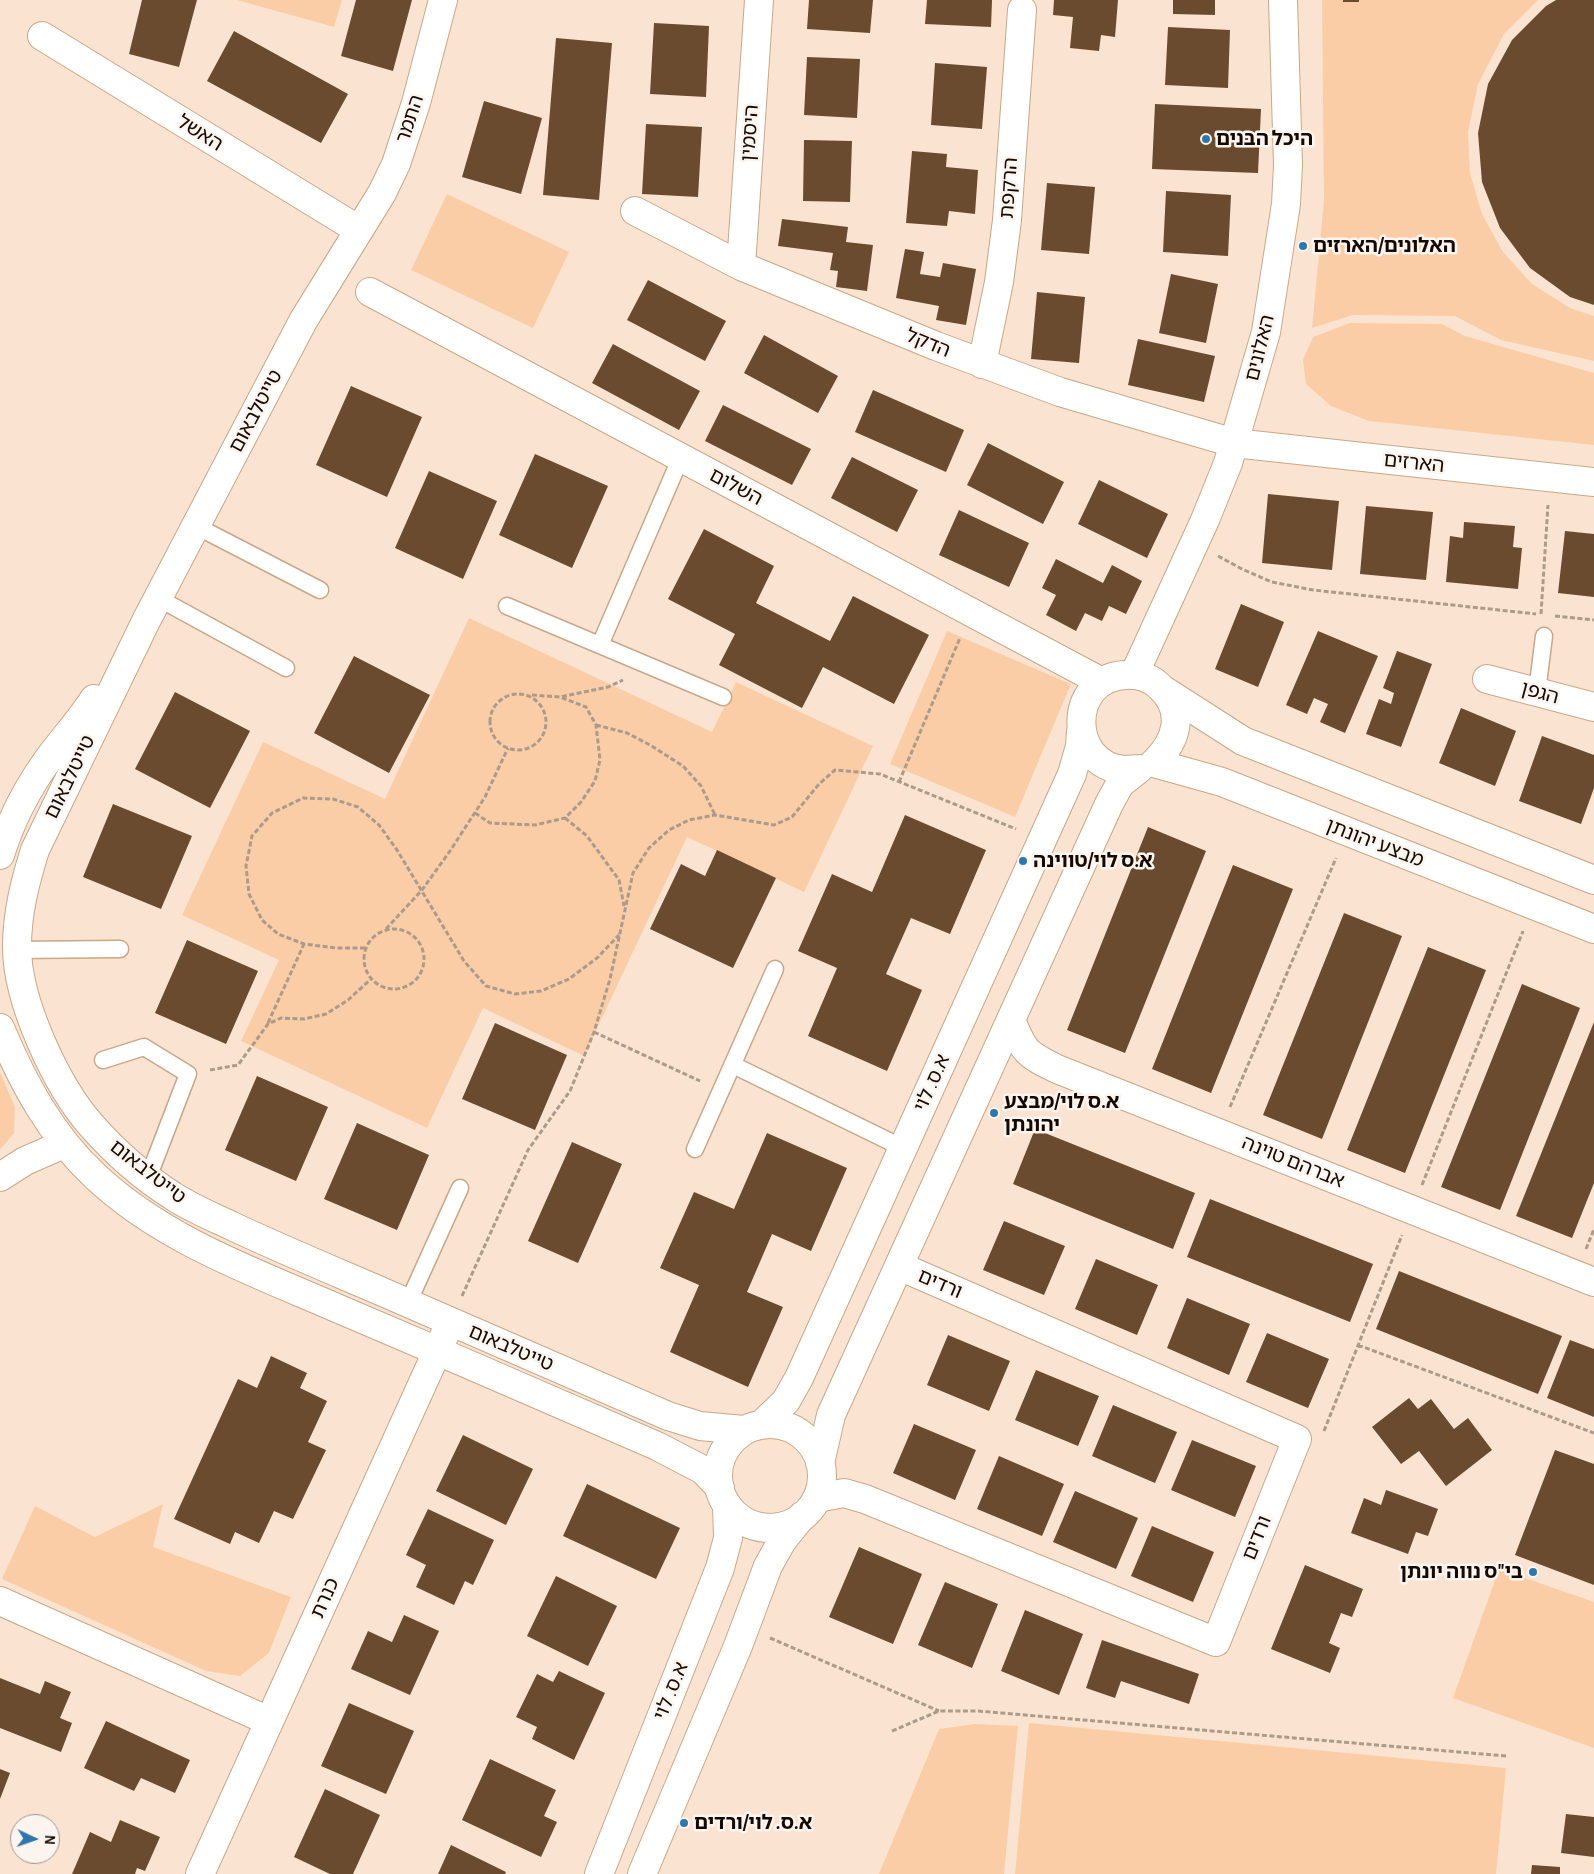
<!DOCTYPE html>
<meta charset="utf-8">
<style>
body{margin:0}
#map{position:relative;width:1594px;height:1874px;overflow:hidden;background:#fae4d1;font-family:"Alegreya Sans",sans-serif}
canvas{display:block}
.north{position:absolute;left:10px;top:1814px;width:50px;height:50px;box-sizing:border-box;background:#fcf4ee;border:1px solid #a09690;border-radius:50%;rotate:93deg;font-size:14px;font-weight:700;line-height:20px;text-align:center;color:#150902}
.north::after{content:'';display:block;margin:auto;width:18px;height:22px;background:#2d77aa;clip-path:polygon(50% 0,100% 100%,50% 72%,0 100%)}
</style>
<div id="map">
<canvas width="1594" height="1874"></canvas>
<div class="north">N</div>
</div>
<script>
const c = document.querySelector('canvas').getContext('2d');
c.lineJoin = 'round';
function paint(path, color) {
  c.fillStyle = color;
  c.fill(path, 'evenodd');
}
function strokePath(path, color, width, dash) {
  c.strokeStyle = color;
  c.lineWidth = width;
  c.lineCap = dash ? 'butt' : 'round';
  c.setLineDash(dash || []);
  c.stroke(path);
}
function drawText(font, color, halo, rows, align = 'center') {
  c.font = font + ' "Alegreya Sans","Noto Sans Hebrew",sans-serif';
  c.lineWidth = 5;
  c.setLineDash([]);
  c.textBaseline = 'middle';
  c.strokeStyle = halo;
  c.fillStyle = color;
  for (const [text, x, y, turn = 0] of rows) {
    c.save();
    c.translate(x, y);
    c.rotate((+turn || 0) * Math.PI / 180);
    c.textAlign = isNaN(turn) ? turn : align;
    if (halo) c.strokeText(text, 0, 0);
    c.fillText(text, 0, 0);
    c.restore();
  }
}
paint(new Path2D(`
 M 237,0 L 342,0 L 334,27 Z
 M 1322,0 L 1538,0 L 1504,34 L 1478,84 L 1468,132 L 1470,173 L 1482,214 L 1503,252 L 1532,284 L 1570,308 L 1594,316 L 1594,361 L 1501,340 L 1455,316 L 1353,315 L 1312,328 L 1324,200 Z
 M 447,194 L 569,252 L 533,328 L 411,270 Z
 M 1350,323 L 1442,324 L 1465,336 L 1594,373 L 1594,445 L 1369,421 L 1331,406 L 1306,384 L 1303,360 L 1313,337 Z
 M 469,618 L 712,732 L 736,682 L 873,746 L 804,892 L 687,837 L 584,1056 L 483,1008 L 427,1128 L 241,1041 L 279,960 L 182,915 L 263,742 L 385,799 Z
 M 947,631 L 1071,684 L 1015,817 L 890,764 Z
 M 0,1072 L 15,1107 L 14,1133 L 0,1150 Z
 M 163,1504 L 153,1547 L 291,1597 L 269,1653 L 240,1676 L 206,1671 L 2,1579 L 35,1506 L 95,1537 Z
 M 1499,1569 L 1594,1602 L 1594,1748 L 1453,1698 Z
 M 1029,1723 L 1506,1768 L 1496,1874 L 1015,1874 Z
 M 975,1724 L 1018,1726 L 1004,1874 L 879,1874 L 939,1729 Z`), '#fbcda6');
paint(new Path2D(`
 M 142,0 L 197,0 L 179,67 L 129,54 Z
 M 356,0 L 412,0 L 393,71 L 341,56 Z
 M 809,0 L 873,0 L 870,33 L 807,29 Z
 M 927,0 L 992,0 L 991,27 L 925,24 Z
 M 1054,0 L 1118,0 L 1115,37 L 1101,35 L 1099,51 L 1070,48 L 1073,17 L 1053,15 Z
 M 1173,0 L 1215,0 L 1215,15 L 1173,14 Z
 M 1343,0 L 1359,0 L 1359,2 L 1343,2 Z
 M 1556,0 L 1594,0 L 1594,305 L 1570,297 L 1530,268 L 1500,228 L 1482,182 L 1478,133 L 1488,84 L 1512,40 L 1546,6 Z
 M 654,23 L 709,26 L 706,97 L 650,94 Z
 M 1168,27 L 1230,30 L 1228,88 L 1165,85 Z
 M 234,31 L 348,94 L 321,143 L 207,81 Z
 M 556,38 L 612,43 L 599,200 L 543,195 Z
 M 807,57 L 860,59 L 857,118 L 804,115 Z
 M 935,63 L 987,67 L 982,129 L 931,125 Z
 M 484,101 L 542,118 L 521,194 L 462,177 Z
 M 1155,104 L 1261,109 L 1258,173 L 1152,169 Z
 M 646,124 L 702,127 L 698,197 L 642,194 Z
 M 804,140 L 852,141 L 850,202 L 803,201 Z
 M 912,151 L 947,154 L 946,167 L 978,170 L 975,214 L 949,211 L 947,226 L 906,223 Z
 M 1047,183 L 1095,187 L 1089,254 L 1041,250 Z
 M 1166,191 L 1231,195 L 1228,256 L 1163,252 Z
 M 782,219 L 848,227 L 846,242 L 873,245 L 867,291 L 836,287 L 838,271 L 830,270 L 833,253 L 778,246 Z
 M 905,249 L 924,252 L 920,274 L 940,277 L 943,263 L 976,269 L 966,325 L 936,320 L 939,306 L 896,298 Z
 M 1171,274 L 1218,284 L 1206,343 L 1159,333 Z
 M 648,280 L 726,321 L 705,361 L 627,320 Z
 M 1037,292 L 1085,297 L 1079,363 L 1031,359 Z
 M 764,335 L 838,376 L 818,413 L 744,373 Z
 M 1138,339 L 1215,356 L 1204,402 L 1128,385 Z
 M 613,344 L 700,391 L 679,430 L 592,383 Z
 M 351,386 L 422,417 L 387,497 L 316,465 Z
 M 873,390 L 964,430 L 946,472 L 855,432 Z
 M 723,405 L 811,449 L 792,485 L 705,441 Z
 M 988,443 L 1064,482 L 1043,524 L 967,485 Z
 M 535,454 L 608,486 L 572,568 L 499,535 Z
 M 852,457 L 918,490 L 897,532 L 831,498 Z
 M 429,471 L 497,501 L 463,579 L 395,548 Z
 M 1099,480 L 1168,514 L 1147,558 L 1078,524 Z
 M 1268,494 L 1339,501 L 1332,570 L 1262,563 Z
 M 1366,506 L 1433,512 L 1426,580 L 1360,574 Z
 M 959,510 L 1029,543 L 1009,587 L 939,555 Z
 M 1464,522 L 1515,526 L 1513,547 L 1522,548 L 1518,589 L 1446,582 L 1450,536 L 1463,538 Z
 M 704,529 L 774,566 L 756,603 L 830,641 L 853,596 L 929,635 L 894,704 L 823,667 L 802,708 L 719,665 L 735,634 L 668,599 Z
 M 1565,531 L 1594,534 L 1594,597 L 1558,593 Z
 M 1056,559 L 1103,583 L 1112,565 L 1142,581 L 1126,614 L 1109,606 L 1102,621 L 1085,613 L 1076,631 L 1046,615 L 1056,595 L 1042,588 Z
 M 1241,604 L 1284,622 L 1258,687 L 1215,669 Z
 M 1318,631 L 1378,656 L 1345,733 L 1320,722 L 1328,704 L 1314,698 L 1307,714 L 1286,705 Z
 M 1397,651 L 1432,664 L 1401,747 L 1366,734 L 1379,699 L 1391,704 L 1394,693 L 1383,688 Z
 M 354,656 L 430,695 L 389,773 L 314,733 Z
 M 175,692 L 250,731 L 210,808 L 135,769 Z
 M 1461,708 L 1516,731 L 1495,786 L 1439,763 Z
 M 1542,736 L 1594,755 L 1594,788 L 1581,824 L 1519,801 Z
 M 113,804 L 192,836 L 161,909 L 83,877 Z
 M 905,815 L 986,850 L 950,934 L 911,918 L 886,974 L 922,990 L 887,1071 L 808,1036 L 837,968 L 798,951 L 832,874 L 872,892 Z
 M 1148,827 L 1206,851 L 1125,1053 L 1067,1030 Z
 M 717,850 L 776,878 L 733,968 L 650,929 L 681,864 L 705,876 Z
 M 1233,865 L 1293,889 L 1211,1093 L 1152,1069 Z
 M 1344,913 L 1402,936 L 1322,1139 L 1263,1115 Z
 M 187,940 L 258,971 L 226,1044 L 155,1013 Z
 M 1428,947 L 1486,970 L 1405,1173 L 1347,1150 Z
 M 1522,984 L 1580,1008 L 1500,1210 L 1441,1187 Z
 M 1594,1022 L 1594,1183 L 1572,1238 L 1516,1216 Z
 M 495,1023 L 567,1055 L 535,1130 L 462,1099 Z
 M 257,1076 L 328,1107 L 296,1181 L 225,1150 Z
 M 357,1123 L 429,1155 L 397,1230 L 324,1199 Z
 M 1035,1129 L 1195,1193 L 1173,1249 L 1013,1184 Z
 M 767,1133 L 847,1168 L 811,1251 L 772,1234 L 747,1292 L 783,1307 L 748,1387 L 670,1352 L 699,1285 L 660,1268 L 694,1192 L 734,1209 Z
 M 572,1142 L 622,1164 L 578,1263 L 528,1241 Z
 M 1210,1199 L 1373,1264 L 1350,1322 L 1187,1257 Z
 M 1004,1221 L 1065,1246 L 1044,1295 L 983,1270 Z
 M 1096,1259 L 1158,1285 L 1137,1335 L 1075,1309 Z
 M 1399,1271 L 1562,1336 L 1538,1394 L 1376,1329 Z
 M 1187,1298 L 1250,1324 L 1229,1375 L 1167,1348 Z
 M 1267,1333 L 1329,1359 L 1308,1408 L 1246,1382 Z
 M 948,1335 L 1010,1361 L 989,1411 L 927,1385 Z
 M 1570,1340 L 1594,1349 L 1594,1417 L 1547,1398 Z
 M 271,1356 L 307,1373 L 300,1388 L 327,1401 L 308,1442 L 326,1450 L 293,1519 L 274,1511 L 259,1543 L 235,1532 L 230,1544 L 174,1519 L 238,1379 L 257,1388 Z
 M 1036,1370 L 1099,1396 L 1078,1446 L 1015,1420 Z
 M 1409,1398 L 1418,1409 L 1431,1399 L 1454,1429 L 1468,1418 L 1492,1450 L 1446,1486 L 1419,1451 L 1401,1464 L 1372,1427 Z
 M 1113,1405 L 1177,1432 L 1155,1483 L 1092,1456 Z
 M 914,1424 L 976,1450 L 955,1500 L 893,1473 Z
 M 463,1435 L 533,1469 L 506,1525 L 436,1491 Z
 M 1192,1440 L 1256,1466 L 1235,1517 L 1171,1490 Z
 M 1555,1450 L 1594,1464 L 1594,1585 L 1515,1555 Z
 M 999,1456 L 1064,1484 L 1042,1536 L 977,1509 Z
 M 587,1484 L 680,1528 L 656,1579 L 563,1536 Z
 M 1386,1490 L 1438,1509 L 1428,1536 L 1416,1532 L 1408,1554 L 1351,1533 L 1364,1498 L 1381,1505 Z
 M 1075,1491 L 1138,1518 L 1116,1569 L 1053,1542 Z
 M 428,1509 L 494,1540 L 473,1585 L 465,1581 L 454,1605 L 416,1587 L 426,1565 L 406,1555 Z
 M 1152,1526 L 1214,1552 L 1193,1602 L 1131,1576 Z
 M 859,1547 L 922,1574 L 893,1644 L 829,1617 Z
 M 1305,1565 L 1363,1589 L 1352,1617 L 1341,1613 L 1329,1643 L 1340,1648 L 1330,1673 L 1271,1649 Z
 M 556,1576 L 617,1606 L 588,1666 L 527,1636 Z
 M 945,1582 L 998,1604 L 972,1668 L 918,1645 Z
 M 1025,1610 L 1083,1634 L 1059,1695 L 1001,1671 Z
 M 404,1615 L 439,1631 L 410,1695 L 351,1669 L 368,1631 L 392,1642 Z
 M 1102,1640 L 1199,1674 L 1189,1704 L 1121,1681 L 1115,1698 L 1086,1688 Z
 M 559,1671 L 605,1693 L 574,1760 L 532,1739 L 537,1727 L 516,1717 L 537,1674 L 553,1682 Z
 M 0,1678 L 40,1694 L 45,1681 L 71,1692 L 60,1718 L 72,1723 L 61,1752 L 0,1728 Z
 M 349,1703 L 414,1731 L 386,1794 L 321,1766 Z
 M 106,1721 L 190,1760 L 175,1793 L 141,1778 L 134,1791 L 84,1768 Z
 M 490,1759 L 556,1790 L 544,1816 L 557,1822 L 541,1857 L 462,1820 Z
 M 0,1769 L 10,1773 L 0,1799 Z
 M 325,1789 L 380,1815 L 353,1874 L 330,1874 L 294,1857 Z
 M 1566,1814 L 1594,1817 L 1594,1857 L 1561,1853 Z
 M 120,1820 L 160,1837 L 145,1871 L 137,1868 L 135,1874 L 72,1874 L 90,1832 L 111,1842 Z
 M 451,1845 L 506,1872 L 505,1874 L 438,1874 Z
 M 1532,1865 L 1560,1867 L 1560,1874 L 1531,1874 Z`), '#6a4b2f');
const service = new Path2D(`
 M 196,526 L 320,590
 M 158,598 L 286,668
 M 507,606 L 723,697
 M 600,645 L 681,457
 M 1537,692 L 1544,636
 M 17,950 L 120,949
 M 103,1060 L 144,1047 L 188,1074 L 148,1178
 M 733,1065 L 903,1148
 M 695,1149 L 775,969
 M 408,1303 L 460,1188`);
const minor = new Path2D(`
 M 443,0 L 416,103 L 396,164 L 382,193 L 303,321 L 146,621 L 35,850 C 25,882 17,913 17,947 C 17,1001 56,1085 91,1125 C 114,1151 143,1177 173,1196 C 191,1208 213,1217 232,1226 C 283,1250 334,1271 385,1293 C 479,1334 574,1375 668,1416 L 700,1426 L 744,1430
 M 42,36 L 359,230
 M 635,211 L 741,266 L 936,346 L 1060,392 L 1234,443 L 1594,482
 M 741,266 L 759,0
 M 370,292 L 1102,682
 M 982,364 L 999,282 L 1007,220 L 1022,10
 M 1487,679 L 1594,707
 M 0,855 C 10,822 27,789 47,761 C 62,740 80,721 94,699
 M 1011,1020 C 1024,1052 1026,1054 1057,1069 L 1594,1282
 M 0,1028 C 23,1083 51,1135 95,1176 C 165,1242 260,1274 346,1312 C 450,1356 553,1401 657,1446 L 703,1470 L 720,1488
 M 0,1177 L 25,1161 L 64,1144
 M 817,1498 L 844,1493 L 865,1499 L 1216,1642 L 1297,1439 L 899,1266
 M 0,1601 L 269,1721
 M 200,1874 L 445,1334`);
const tertiary = new Path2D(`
 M 1134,675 L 1205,520 L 1228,463 L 1266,332 L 1286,204 L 1288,165 L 1283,0`);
const secondary = new Path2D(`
 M 1165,691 L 1243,741 L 1594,880
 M 1154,763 L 1222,782 L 1594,929
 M 1139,769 C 1134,769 1129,770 1124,770 C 1067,765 1067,678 1125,675 C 1138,674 1150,677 1160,687 C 1186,711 1177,741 1154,763
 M718 1476a52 52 0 1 1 104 0a52 52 0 1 1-104 0Z
 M 761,1425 L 786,1401 L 799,1378 L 1072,774 L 1080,746 L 1081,731
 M 820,1463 L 831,1415 L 1109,804 L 1120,784 L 1139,769
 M 599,1874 L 720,1568 L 728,1538 L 727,1505
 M 642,1874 L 738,1646 L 768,1566 L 782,1541 L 802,1516`);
strokePath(service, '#caa788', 19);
strokePath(minor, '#caa788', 30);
strokePath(tertiary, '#caa788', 30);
strokePath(secondary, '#caa788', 30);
strokePath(new Path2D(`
 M 1218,556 L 1242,569 L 1272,582 L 1313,590 L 1536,614
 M 1541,614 L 1548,505
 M 1555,616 L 1594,620
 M490 722a28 28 0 1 1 56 0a28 28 0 1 1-56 0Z
 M 532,695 L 560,697 L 608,687 L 623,680
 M 596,725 L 627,733 L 650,745 L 683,766 L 701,786 L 715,815
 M 899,782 L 960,638
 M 475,813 L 490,823 L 535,825 L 565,818 L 581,802 L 595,781 L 600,760 L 596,725 L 586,707 L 560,697
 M 565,818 L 587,836 L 619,880 L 624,906
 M364 959a30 30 0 1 1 60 0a30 30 0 1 1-60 0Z
 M 386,929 L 422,890 L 450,851 L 485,797 L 508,748
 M 365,948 L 336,948 L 304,944 L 278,934 L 262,920 L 249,894 L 246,866 L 252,836 L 272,813 L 303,798 L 333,799 L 358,807 L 379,825 L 397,850 L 464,961 L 486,986 L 515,994 L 541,991 L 569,979 L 597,958 L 619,935
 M 268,1023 L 304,944
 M 594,1032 L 700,1081
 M 210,1070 L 238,1065 L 268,1024 L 281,1018 L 304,1019 L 326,1014 L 348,1000 L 371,979
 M 1230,1107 L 1336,858
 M 1422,1185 L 1523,931
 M 1586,1249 L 1594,1229
 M 462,1296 L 528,1150 L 570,1091 L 594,1032 L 610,979 L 633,873 L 649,848 L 669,830 L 689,820 L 715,815 L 774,825 L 792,817 L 819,784 L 835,770 L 880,774 L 1016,829
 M 1358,1345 L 1594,1433
 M 1324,1431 L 1402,1235
 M 770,1638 L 939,1711
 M 892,1731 L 939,1711 L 978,1711 L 1506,1756`), '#ac9a8b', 3, [5, 2.5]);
strokePath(service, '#fff', 16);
strokePath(minor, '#fff', 28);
strokePath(tertiary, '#fff', 28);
strokePath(secondary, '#fff', 28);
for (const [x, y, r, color] of [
 [1206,139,5,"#2d77aa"],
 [1303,246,5,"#2d77aa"],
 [1023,861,5,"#2d77aa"],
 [994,1113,5,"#2d77aa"],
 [1533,1572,5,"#2d77aa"],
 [684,1823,5,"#2d77aa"]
]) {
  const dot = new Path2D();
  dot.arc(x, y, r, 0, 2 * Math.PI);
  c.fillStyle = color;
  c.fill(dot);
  strokePath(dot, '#fcf4ee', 2);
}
drawText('20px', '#150902', '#fcf4ee', [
 ["התמר",410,119,-72],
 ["האשל",200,133,32],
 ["היסמין",750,133,-86],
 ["הרקפת",1009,188,-86],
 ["הדקל",928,343,22],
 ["האלונים",1260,348,-76],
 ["טייטלבאום",256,411,-62],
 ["הארזים",1414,463,6],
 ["השלום",736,487,28],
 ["הגפן",1540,693,15],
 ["טייטלבאום",70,777,-64],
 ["מבצע יהונתן",1375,843,21],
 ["א.ס. לוי",932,1083,-66],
 ["אברהם טוינה",1293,1162,22],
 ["טייטלבאום",148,1172,38],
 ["ורדים",940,1284,23],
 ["טייטלבאום",511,1348,23],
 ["ורדים",1257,1538,-68],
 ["כנרת",325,1598,-66],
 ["א.ס. לוי",671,1691,-68]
]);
drawText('bold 20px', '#150902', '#fcf4ee', [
 ["היכל הבנים",1216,139],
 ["האלונים/הארזים",1313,246],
 ["א.ס לוי/טווינה",1033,861],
 ["א.ס לוי/מבצע",1004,1102],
 ["יהונתן",1004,1125],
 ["בי\"ס נווה יונתן",1523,1572,"right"],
 ["א.ס. לוי/ורדים",694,1823]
], 'left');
</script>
